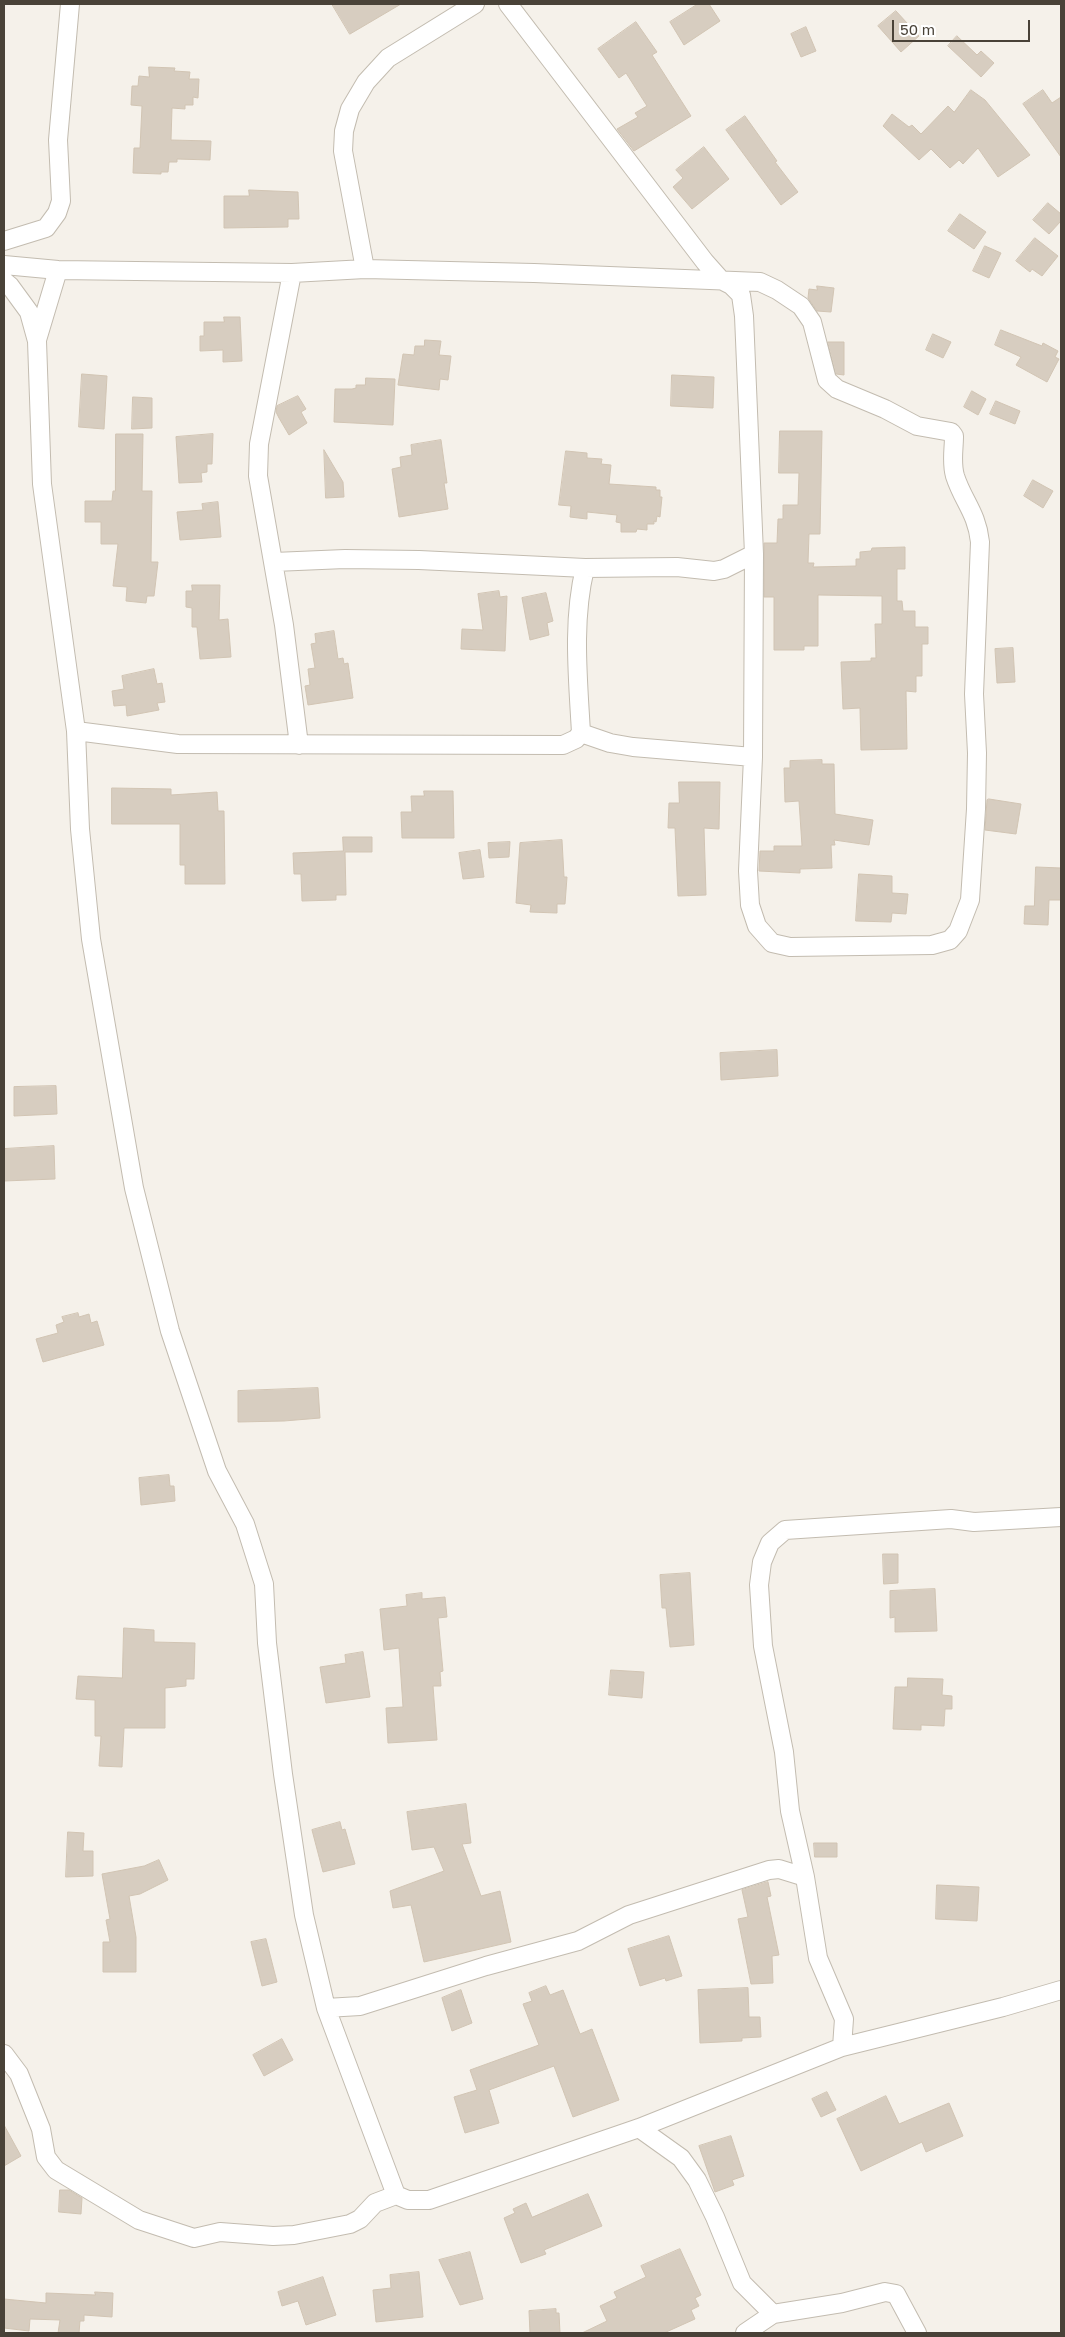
<!DOCTYPE html>
<style>
body{margin:0}
#map{position:relative;width:1065px;height:2337px;overflow:hidden;background:#f5f1ea;font-family:"Golos Text",sans-serif}
canvas{display:block}
.frame{position:absolute;inset:0;border:5px solid #494238;pointer-events:none}
.scale{position:absolute;left:892px;top:20px;width:138px;height:22px;box-sizing:border-box;border:2px solid #494238;border-top:0;padding-left:6px;font-size:15px;line-height:18px;white-space:nowrap;color:#494238;-webkit-text-stroke:4px #fff;paint-order:stroke}
</style>
<div id="map">
<canvas width="1065" height="2337"></canvas>
<div class="frame"></div>
<div class="scale">50 m</div>
</div>
<script>
const c = document.querySelector('canvas').getContext('2d');
c.lineJoin = 'round';
function paint(path, color) {
  c.fillStyle = color;
  c.fill(path, 'evenodd');
}
function strokePath(path, color, width, dash) {
  c.strokeStyle = color;
  c.lineWidth = width;
  c.lineCap = dash ? 'butt' : 'round';
  c.setLineDash(dash || []);
  c.stroke(path);
}
const building = new Path2D(`
 M 332,4 L 401,4 L 350,34 Z
 M 698,4 L 709,4 L 720,21 L 684,45 L 670,22 Z
 M 896,11 L 919,36 L 901,52 L 878,26 Z
 M 636,22 L 657,52 L 652,55 L 691,116 L 634,151 L 617,129 L 638,117 L 635,113 L 647,106 L 626,73 L 619,78 L 598,49 Z
 M 806,27 L 816,51 L 801,57 L 791,34 Z
 M 957,36 L 977,55 L 981,51 L 994,63 L 981,77 L 948,46 Z
 M 149,67 L 175,68 L 174,71 L 190,72 L 189,79 L 199,79 L 198,98 L 193,97 L 193,105 L 185,105 L 185,109 L 172,108 L 171,140 L 211,141 L 210,160 L 177,159 L 177,162 L 169,162 L 168,172 L 161,172 L 161,174 L 133,173 L 134,148 L 140,148 L 142,106 L 131,105 L 132,86 L 138,86 L 139,76 L 149,77 Z
 M 971,90 L 985,100 L 1030,155 L 998,177 L 978,148 L 963,164 L 959,160 L 950,168 L 931,149 L 919,160 L 883,126 L 892,114 L 909,127 L 912,125 L 921,134 L 948,106 L 954,112 Z
 M 1043,90 L 1052,103 L 1061,97 L 1061,157 L 1023,104 Z
 M 745,116 L 777,161 L 775,162 L 798,192 L 781,205 L 726,130 Z
 M 704,147 L 729,179 L 692,209 L 673,187 L 683,178 L 676,170 Z
 M 249,190 L 298,192 L 299,219 L 288,219 L 288,227 L 224,228 L 224,196 L 249,196 Z
 M 1048,203 L 1061,214 L 1061,221 L 1049,234 L 1033,220 Z
 M 960,214 L 986,232 L 974,249 L 948,231 Z
 M 1035,238 L 1058,256 L 1042,276 L 1032,269 L 1030,272 L 1016,261 Z
 M 985,246 L 1001,253 L 989,278 L 973,271 Z
 M 817,286 L 834,288 L 831,312 L 817,311 L 808,298 L 809,289 L 817,290 Z
 M 224,317 L 240,317 L 242,361 L 223,362 L 223,350 L 200,351 L 200,336 L 204,336 L 204,322 L 224,322 Z
 M 1001,330 L 1042,346 L 1043,343 L 1058,351 L 1055,357 L 1059,359 L 1047,382 L 1016,365 L 1021,357 L 995,345 Z
 M 933,334 L 951,342 L 943,358 L 926,350 Z
 M 425,340 L 441,341 L 439,355 L 451,356 L 448,380 L 440,379 L 439,390 L 398,385 L 403,354 L 414,355 L 415,346 L 424,346 Z
 M 828,342 L 844,342 L 844,375 L 836,374 Z
 M 82,374 L 107,376 L 104,429 L 79,427 Z
 M 672,375 L 714,377 L 713,408 L 671,406 Z
 M 366,378 L 395,379 L 393,425 L 334,422 L 335,389 L 352,389 L 356,388 L 356,385 L 365,385 Z
 M 972,391 L 986,399 L 978,415 L 964,407 Z
 M 298,396 L 306,409 L 301,412 L 307,423 L 289,435 L 279,418 L 276,412 L 277,406 Z
 M 133,397 L 152,398 L 152,428 L 132,429 Z
 M 996,401 L 1020,411 L 1015,424 L 990,414 Z
 M 780,431 L 822,431 L 820,534 L 809,534 L 808,563 L 814,563 L 813,567 L 856,566 L 856,559 L 860,559 L 860,552 L 871,551 L 872,548 L 905,547 L 905,569 L 897,569 L 897,601 L 902,601 L 903,611 L 915,611 L 915,627 L 928,627 L 928,644 L 922,644 L 922,676 L 916,676 L 916,692 L 906,691 L 907,749 L 861,750 L 860,708 L 843,709 L 841,662 L 871,661 L 871,658 L 876,658 L 875,624 L 882,624 L 882,596 L 818,595 L 818,646 L 804,646 L 804,650 L 774,650 L 774,597 L 764,597 L 764,543 L 777,543 L 778,519 L 783,519 L 783,505 L 798,505 L 799,473 L 779,473 Z
 M 116,434 L 143,434 L 142,491 L 152,491 L 151,562 L 158,562 L 154,596 L 147,596 L 146,603 L 126,601 L 127,587 L 113,586 L 118,544 L 101,544 L 101,522 L 85,522 L 85,501 L 112,501 L 113,491 L 115,491 Z
 M 213,434 L 212,464 L 207,464 L 207,472 L 201,473 L 202,482 L 179,483 L 176,437 Z
 M 441,440 L 447,483 L 444,483 L 448,509 L 399,517 L 392,469 L 401,467 L 400,457 L 412,455 L 411,445 Z
 M 324,450 L 343,482 L 344,497 L 326,498 Z
 M 566,451 L 587,453 L 587,458 L 602,459 L 601,464 L 611,465 L 609,484 L 656,487 L 656,490 L 660,490 L 660,497 L 662,497 L 660,517 L 657,516 L 656,522 L 654,521 L 654,524 L 647,524 L 647,530 L 637,529 L 636,532 L 621,532 L 621,523 L 616,522 L 617,515 L 587,512 L 587,519 L 570,517 L 571,506 L 559,505 Z
 M 1033,480 L 1053,491 L 1043,508 L 1024,496 Z
 M 218,502 L 221,537 L 180,540 L 177,512 L 203,510 L 202,504 Z
 M 192,585 L 220,585 L 219,620 L 228,619 L 231,657 L 200,659 L 197,627 L 192,627 L 192,608 L 186,607 L 186,591 L 192,591 Z
 M 499,591 L 500,597 L 507,596 L 505,651 L 461,649 L 462,629 L 483,630 L 478,594 Z
 M 546,593 L 553,621 L 547,623 L 549,635 L 530,640 L 522,598 Z
 M 334,631 L 338,659 L 343,658 L 344,664 L 348,663 L 353,698 L 308,705 L 305,686 L 310,685 L 308,669 L 315,668 L 311,644 L 316,643 L 315,634 Z
 M 1013,648 L 1015,682 L 997,683 L 995,649 Z
 M 154,669 L 157,684 L 162,683 L 165,702 L 157,703 L 159,710 L 127,716 L 126,705 L 114,706 L 112,691 L 124,689 L 122,676 Z
 M 822,760 L 822,764 L 834,764 L 835,814 L 873,820 L 869,845 L 834,840 L 835,845 L 831,845 L 832,868 L 800,869 L 800,873 L 759,871 L 760,851 L 774,851 L 774,846 L 802,846 L 799,801 L 785,802 L 784,768 L 790,768 L 790,761 Z
 M 679,782 L 720,782 L 719,829 L 704,828 L 706,895 L 678,896 L 675,828 L 668,828 L 669,803 L 679,803 Z
 M 112,788 L 171,789 L 171,795 L 217,792 L 218,811 L 224,811 L 225,884 L 185,884 L 185,865 L 180,865 L 180,824 L 112,824 Z
 M 424,791 L 453,791 L 454,838 L 402,838 L 401,812 L 412,812 L 411,796 L 424,796 Z
 M 989,799 L 1021,804 L 1016,834 L 985,830 L 987,800 Z
 M 343,837 L 372,837 L 372,852 L 345,852 L 346,895 L 336,895 L 336,900 L 302,901 L 301,874 L 294,874 L 293,853 L 343,851 Z
 M 562,840 L 564,877 L 567,877 L 565,904 L 557,904 L 557,913 L 530,912 L 531,905 L 516,903 L 520,843 Z
 M 510,842 L 509,857 L 489,858 L 488,843 Z
 M 480,850 L 484,877 L 463,879 L 459,853 Z
 M 1036,867 L 1061,868 L 1061,900 L 1049,900 L 1048,925 L 1024,924 L 1025,906 L 1034,906 Z
 M 859,874 L 892,876 L 892,893 L 908,894 L 906,914 L 892,913 L 891,922 L 856,921 Z
 M 777,1050 L 778,1076 L 721,1080 L 720,1053 Z
 M 56,1086 L 57,1114 L 14,1116 L 14,1087 Z
 M 54,1146 L 55,1179 L 4,1181 L 4,1149 Z
 M 78,1313 L 79,1317 L 89,1314 L 91,1323 L 97,1321 L 104,1345 L 43,1362 L 36,1339 L 58,1333 L 56,1325 L 64,1322 L 62,1317 Z
 M 318,1388 L 320,1418 L 284,1421 L 238,1422 L 238,1391 Z
 M 169,1475 L 170,1486 L 174,1486 L 175,1501 L 141,1505 L 139,1478 Z
 M 883,1554 L 898,1554 L 898,1583 L 884,1584 Z
 M 690,1573 L 694,1645 L 670,1647 L 666,1608 L 662,1608 L 660,1575 Z
 M 935,1589 L 937,1631 L 895,1632 L 895,1617 L 890,1618 L 890,1591 Z
 M 422,1593 L 422,1599 L 445,1597 L 447,1617 L 438,1618 L 443,1671 L 440,1672 L 441,1686 L 433,1686 L 437,1740 L 388,1743 L 386,1708 L 403,1707 L 399,1648 L 384,1650 L 380,1609 L 407,1606 L 406,1595 Z
 M 124,1628 L 154,1630 L 154,1642 L 195,1643 L 194,1679 L 186,1679 L 186,1686 L 165,1688 L 165,1728 L 124,1728 L 122,1767 L 99,1766 L 101,1736 L 95,1736 L 95,1700 L 76,1699 L 78,1676 L 122,1678 Z
 M 363,1652 L 370,1697 L 326,1703 L 320,1667 L 346,1663 L 345,1655 Z
 M 611,1670 L 644,1672 L 642,1698 L 609,1695 Z
 M 908,1678 L 943,1679 L 942,1695 L 952,1696 L 952,1709 L 945,1709 L 944,1726 L 921,1725 L 921,1730 L 893,1729 L 895,1687 L 907,1687 Z
 M 466,1804 L 471,1843 L 462,1844 L 481,1896 L 500,1891 L 511,1942 L 424,1962 L 411,1905 L 393,1908 L 390,1891 L 444,1871 L 434,1847 L 412,1850 L 407,1812 Z
 M 340,1822 L 342,1830 L 345,1829 L 355,1864 L 323,1872 L 312,1830 Z
 M 68,1832 L 84,1833 L 83,1851 L 93,1851 L 93,1876 L 66,1877 Z
 M 814,1843 L 837,1843 L 837,1857 L 815,1857 Z
 M 159,1860 L 168,1880 L 140,1894 L 129,1896 L 136,1937 L 136,1972 L 103,1972 L 103,1942 L 110,1942 L 106,1920 L 110,1919 L 102,1874 L 144,1866 Z
 M 768,1882 L 771,1896 L 767,1897 L 779,1955 L 772,1956 L 773,1983 L 751,1984 L 738,1919 L 748,1917 L 742,1890 Z
 M 937,1885 L 979,1887 L 977,1921 L 936,1919 Z
 M 669,1936 L 682,1976 L 666,1981 L 665,1978 L 640,1986 L 628,1949 Z
 M 266,1939 L 277,1982 L 262,1986 L 251,1942 Z
 M 546,1986 L 550,1995 L 563,1990 L 580,2034 L 592,2029 L 619,2100 L 573,2117 L 554,2066 L 489,2090 L 499,2123 L 465,2133 L 454,2097 L 477,2090 L 470,2070 L 539,2045 L 523,2004 L 532,2001 L 529,1993 Z
 M 748,1988 L 749,2017 L 760,2017 L 761,2037 L 742,2038 L 742,2041 L 700,2043 L 698,1990 Z
 M 461,1990 L 472,2023 L 452,2031 L 442,1998 Z
 M 282,2039 L 293,2060 L 264,2076 L 253,2055 Z
 M 827,2092 L 836,2110 L 821,2117 L 812,2099 Z
 M 886,2096 L 899,2124 L 949,2103 L 963,2136 L 926,2152 L 922,2142 L 861,2171 L 837,2119 Z
 M 4,2125 L 21,2156 L 4,2166 Z
 M 731,2136 L 744,2176 L 732,2180 L 734,2185 L 715,2192 L 699,2146 Z
 M 60,2190 L 69,2190 L 82,2198 L 81,2214 L 59,2212 Z
 M 588,2194 L 602,2226 L 544,2250 L 546,2254 L 521,2263 L 504,2218 L 515,2213 L 513,2209 L 526,2203 L 532,2217 Z
 M 680,2249 L 701,2295 L 695,2298 L 699,2306 L 691,2310 L 695,2319 L 664,2333 L 582,2333 L 607,2321 L 600,2306 L 617,2298 L 614,2292 L 646,2277 L 641,2266 Z
 M 470,2252 L 483,2299 L 460,2305 L 439,2260 Z
 M 419,2272 L 423,2317 L 376,2322 L 373,2290 L 391,2288 L 390,2275 Z
 M 323,2277 L 336,2315 L 306,2325 L 298,2301 L 282,2306 L 278,2292 Z
 M 95,2292 L 113,2293 L 112,2317 L 84,2315 L 84,2321 L 80,2321 L 79,2333 L 58,2333 L 60,2320 L 30,2319 L 29,2331 L 4,2328 L 4,2299 L 46,2303 L 46,2293 L 95,2295 Z
 M 556,2309 L 556,2313 L 559,2313 L 560,2333 L 530,2333 L 529,2311 Z`);
paint(building, '#d7cdc0');
strokePath(building, '#d1c4b3', 1);
const minor = new Path2D(`
 M 4,241 L 46,228 L 57,213 L 61,201 L 58,140 L 70,4
 M 4,265 L 58,270 L 292,273 L 365,269 L 534,273 L 760,282 L 777,290 L 801,306 L 812,322 L 827,380 L 837,389 L 885,409 L 917,426 L 951,432 L 954,436 C 954,450 951,462 955,476 C 963,501 977,513 980,542 L 974,694 L 977,753 L 976,809 L 970,900 L 958,931 L 950,940 L 932,945 L 790,947 L 772,943 L 757,926 L 750,905 L 748,871 L 753,757 L 754,554 L 744,316 L 741,295 L 731,285 L 721,280 L 705,262 L 508,4
 M 365,269 L 343,151 L 344,131 L 350,109 L 366,82 L 388,58 L 475,4
 M 292,273 L 259,444 L 258,476 L 284,625 L 299,745
 M 4,281 L 10,286 L 29,312 L 37,341 L 42,484 L 76,731 L 80,829 L 91,939 L 134,1188 L 170,1331 L 217,1471 L 245,1524 L 264,1584 L 267,1643 L 283,1774 L 304,1915 L 326,2008 L 396,2195 L 408,2200 L 429,2200 L 639,2128 L 842,2047 L 1003,2007 L 1061,1990
 M 37,340 L 58,270
 M 274,562 L 345,559 L 419,560 L 585,568 L 677,567 L 714,571 L 724,569 L 754,554
 M 76,731 L 178,744 L 563,745 L 576,739 L 581,733 C 578,678 572,621 585,568
 M 581,733 L 610,743 L 633,747 L 753,757
 M 805,1877 L 790,1811 L 784,1752 L 763,1646 L 759,1585 L 762,1562 L 770,1543 L 785,1530 L 951,1519 L 974,1522 L 1061,1517
 M 326,2008 L 360,2006 L 486,1966 L 578,1941 L 629,1915 L 769,1870 L 779,1869 L 805,1877 L 818,1958 L 844,2019 L 842,2047
 M 4,2054 L 19,2074 L 41,2129 L 46,2157 L 56,2170 L 139,2220 L 194,2238 L 220,2232 L 273,2236 L 294,2235 L 350,2224 L 360,2219 L 375,2203 L 396,2195
 M 639,2128 L 681,2158 L 697,2180 L 715,2217 L 742,2283 L 773,2314
 M 745,2333 L 773,2314 L 842,2303 L 885,2292 L 896,2294 L 917,2333`);
strokePath(minor, '#c3bcb0', 20);
strokePath(minor, '#fff', 18);
</script>
